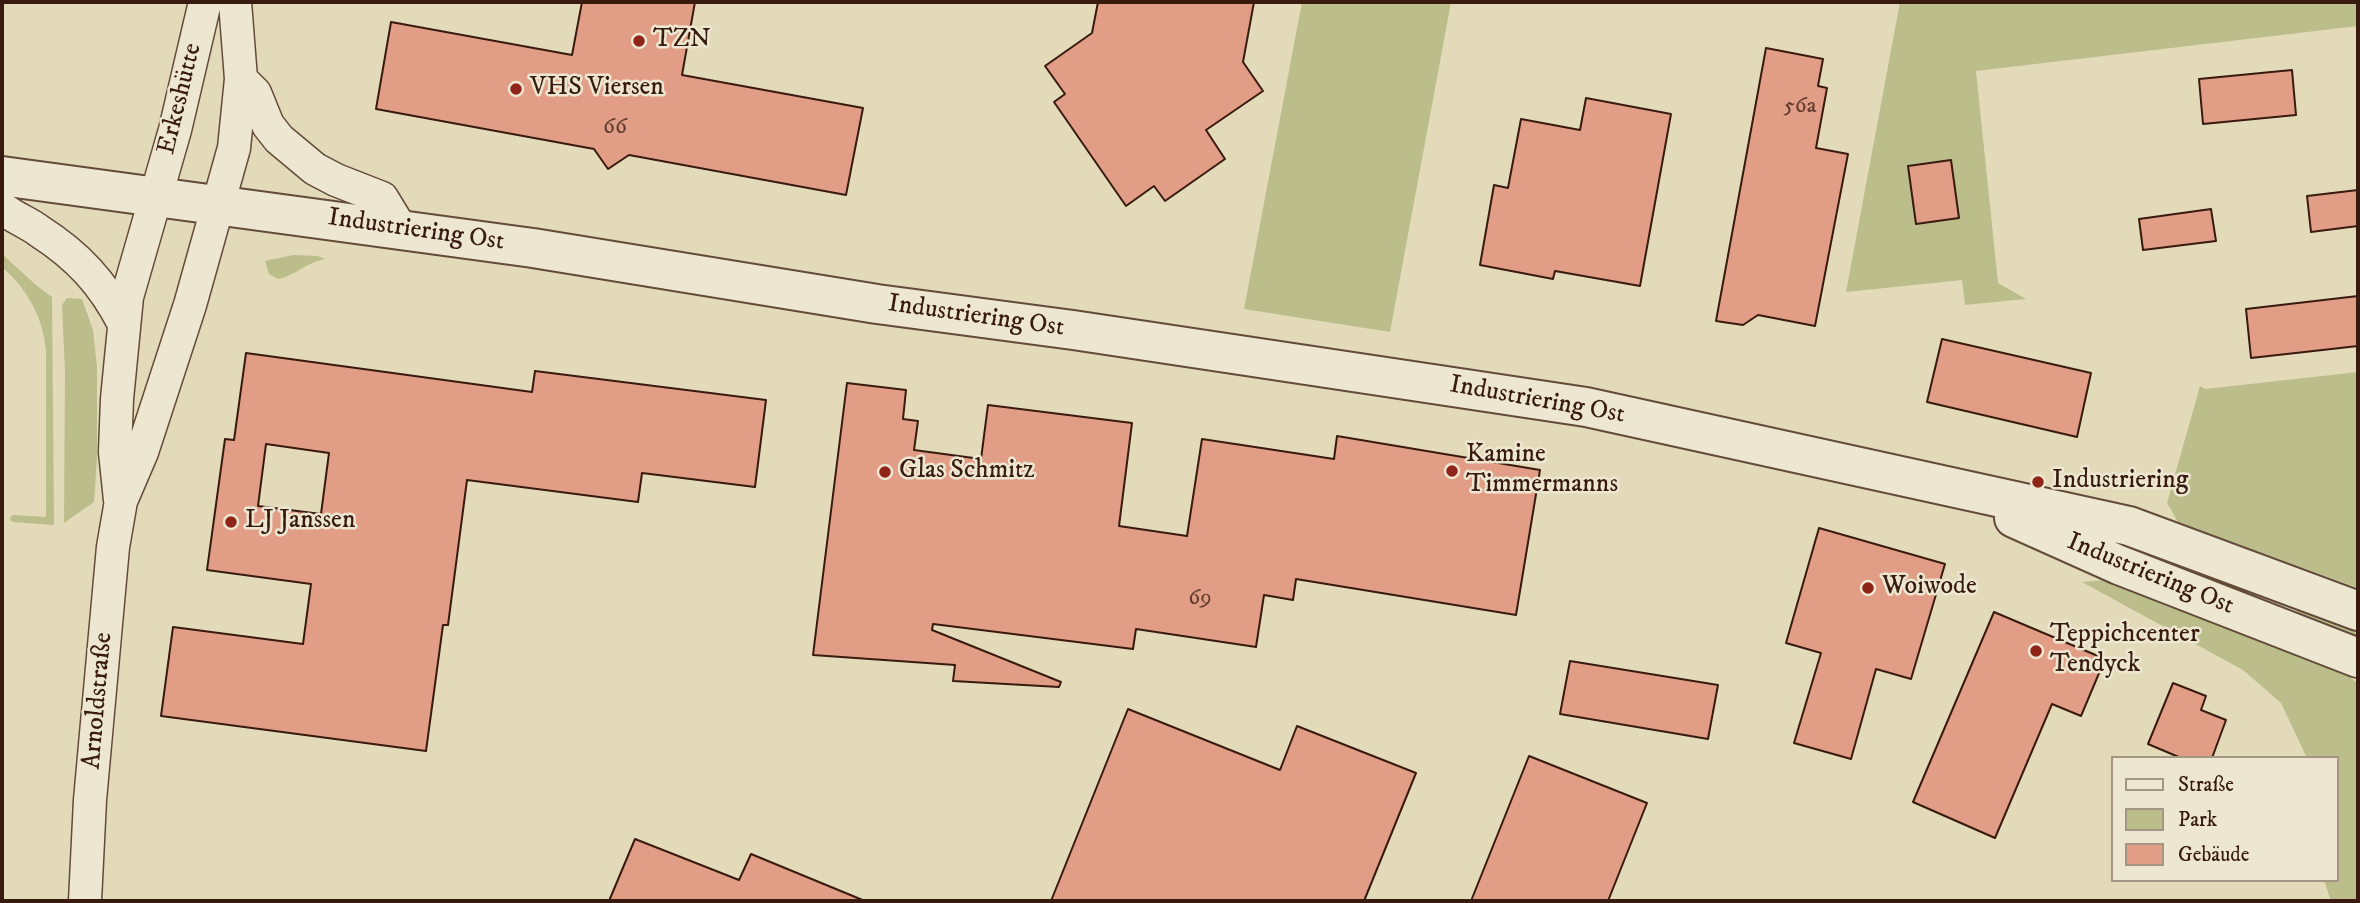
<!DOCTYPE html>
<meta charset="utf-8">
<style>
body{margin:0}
#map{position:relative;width:2360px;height:903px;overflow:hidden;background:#e3dab9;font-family:"IM FELL DW Pica",serif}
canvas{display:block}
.frame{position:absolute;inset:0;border:4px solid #381b0e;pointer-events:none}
.legend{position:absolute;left:2111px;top:756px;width:228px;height:126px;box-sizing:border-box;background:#ede7d2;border:2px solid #a59584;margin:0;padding:9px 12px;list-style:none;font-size:21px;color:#381b0e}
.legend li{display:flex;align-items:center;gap:14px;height:35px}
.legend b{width:35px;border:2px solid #a59584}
</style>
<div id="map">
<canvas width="2360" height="903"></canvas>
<div class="frame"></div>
<ul class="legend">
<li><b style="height:9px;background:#ede7d2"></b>Straße</li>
<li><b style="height:19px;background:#bbbd8a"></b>Park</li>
<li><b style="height:19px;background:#e19d85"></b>Gebäude</li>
</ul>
</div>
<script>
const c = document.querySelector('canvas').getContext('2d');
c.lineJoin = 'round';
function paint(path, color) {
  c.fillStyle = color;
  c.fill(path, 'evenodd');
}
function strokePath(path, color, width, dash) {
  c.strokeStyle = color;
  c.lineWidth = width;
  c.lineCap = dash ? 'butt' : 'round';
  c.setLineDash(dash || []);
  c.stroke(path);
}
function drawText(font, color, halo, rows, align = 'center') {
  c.font = font + ' "IM FELL DW Pica",serif';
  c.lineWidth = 5;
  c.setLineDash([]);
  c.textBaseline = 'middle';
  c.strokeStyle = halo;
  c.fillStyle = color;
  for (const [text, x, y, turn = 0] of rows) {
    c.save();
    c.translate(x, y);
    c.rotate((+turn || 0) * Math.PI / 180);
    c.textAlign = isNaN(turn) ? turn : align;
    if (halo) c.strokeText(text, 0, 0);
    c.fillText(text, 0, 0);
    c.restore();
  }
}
paint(new Path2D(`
 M 1302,2 L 1451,2 L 1390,332 L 1244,309 Z
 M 1900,2 L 2358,2 L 2358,26 L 1976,71 L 1998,283 L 2026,299 L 1965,305 L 1962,280 L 1846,292 Z
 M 2,254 L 36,285 L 52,297 L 54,525 L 13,522 L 10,520 L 11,516 L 14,515 L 46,517 L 46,351 C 43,317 28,290 2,267 Z
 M 293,255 L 318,256 L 325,259 C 307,262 295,276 278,279 L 269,274 L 265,261 Z
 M 67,298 L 82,299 L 93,330 L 97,367 L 97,458 L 94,502 L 64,523 L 65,372 L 62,305 Z
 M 2358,372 L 2358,588 L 2178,522 L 2167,503 L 2200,386 L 2205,389 Z
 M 2119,579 L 2328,658 L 2358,684 L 2358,901 L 2331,901 L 2324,880 L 2337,880 L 2337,758 L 2307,758 L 2281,703 L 2243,670 L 2082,582 Z
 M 2301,607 L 2358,630 L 2358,649 L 2299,620 L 2296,612 Z`), '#bbbd8a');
const building = new Path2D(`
 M 582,2 L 695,2 L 682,75 L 863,108 L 846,195 L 629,155 L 608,169 L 594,149 L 376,109 L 391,22 L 572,55 Z
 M 1098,2 L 1254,2 L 1243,62 L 1263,91 L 1206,130 L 1225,159 L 1165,201 L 1154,186 L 1126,206 L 1054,102 L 1065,94 L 1045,66 L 1092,33 Z
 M 1766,48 L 1823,59 L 1818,86 L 1827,88 L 1816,148 L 1848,154 L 1815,326 L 1758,315 L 1743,325 L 1716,321 Z
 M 2292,70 L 2296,115 L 2203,124 L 2199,79 Z
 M 1586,98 L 1671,114 L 1640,286 L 1555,271 L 1553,279 L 1480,265 L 1494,185 L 1508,188 L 1521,119 L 1580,130 Z
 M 1951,160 L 1959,218 L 1916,224 L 1908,166 Z
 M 2358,190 L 2358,226 L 2311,232 L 2307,196 Z
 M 2211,209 L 2216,241 L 2143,250 L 2139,219 Z
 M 2358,296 L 2358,346 L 2251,358 L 2246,309 Z
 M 1942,339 L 2091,373 L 2077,437 L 1927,402 Z
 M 246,353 L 532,392 L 535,371 L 766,400 L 755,487 L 642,473 L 638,502 L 467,480 L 448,625 L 443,625 L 426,751 L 161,716 L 173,627 L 303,644 L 311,584 L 207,570 L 225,439 L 234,440 ZM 266,444 L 329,453 L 321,514 L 258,506 Z
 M 847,383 L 906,390 L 903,419 L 918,421 L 914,450 L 981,459 L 988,405 L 1132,423 L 1119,526 L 1187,536 L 1202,439 L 1334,459 L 1337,436 L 1540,470 L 1516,615 L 1296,579 L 1293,600 L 1264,595 L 1256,647 L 1136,629 L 1133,649 L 933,624 L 932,630 L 1061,682 L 1059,687 L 953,681 L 955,665 L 813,655 Z
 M 1819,528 L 1945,564 L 1911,679 L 1876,669 L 1851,759 L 1794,743 L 1821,653 L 1786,643 Z
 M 1994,612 L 2105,659 L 2081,716 L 2052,704 L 1995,838 L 1913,802 Z
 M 1570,661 L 1718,685 L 1708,739 L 1560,714 Z
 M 2173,683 L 2206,696 L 2201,710 L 2226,720 L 2212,758 L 2181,758 L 2148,744 Z
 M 1128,709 L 1280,770 L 1297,726 L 1416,773 L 1364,901 L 1051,901 Z
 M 1529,756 L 1647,803 L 1608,901 L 1471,901 Z
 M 635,839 L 739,880 L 751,854 L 865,901 L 609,901 Z`);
paint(building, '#e19d85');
strokePath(building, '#381b0e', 2);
const minor = new Path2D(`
 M 241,79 L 255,93 L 268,125 L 279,139 L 315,169 L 336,180 L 382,198 L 401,229
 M 2,208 C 14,218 27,222 39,231 C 78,256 103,283 124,324
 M 120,500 L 115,452 L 117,399 L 127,297 L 175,130 L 205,2
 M 85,901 L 90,800 L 113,547 L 121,501 L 142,452 L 190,305 L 234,148 L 241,79 L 235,2`);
const tertiary = new Path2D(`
 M 2,176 L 533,248 L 877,304 L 1073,330 L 1586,407 L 2129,526 L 2358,611
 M 2014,518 L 2119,565 L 2358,658`);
strokePath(minor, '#634b39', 35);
strokePath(tertiary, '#634b39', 42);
strokePath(minor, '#ede7d2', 32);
strokePath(tertiary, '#ede7d2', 38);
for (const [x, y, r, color] of [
 [639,41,7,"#8f2418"],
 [516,89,7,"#8f2418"],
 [1452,471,7,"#8f2418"],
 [885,472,7,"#8f2418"],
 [2038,482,7,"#8f2418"],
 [231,522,7,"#8f2418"],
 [1868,588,7,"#8f2418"],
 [2036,651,7,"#8f2418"]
]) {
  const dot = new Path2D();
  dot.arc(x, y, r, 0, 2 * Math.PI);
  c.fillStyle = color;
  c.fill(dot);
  strokePath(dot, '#ede7d2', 2.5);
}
drawText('23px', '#623c2c', null, [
 ["56a",1800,107],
 ["66",615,128],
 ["69",1200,599]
]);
drawText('26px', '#381b0e', '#ede7d2', [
 ["TZN",653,41],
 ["VHS Viersen",530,89],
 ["Kamine",1466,456],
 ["Timmermanns",1466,486],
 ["Glas Schmitz",899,472],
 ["Industriering",2052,482],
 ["LJ Janssen",245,522],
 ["Woiwode",1882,588],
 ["Teppichcenter",2050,636],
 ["Tendyck",2050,666]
], 'left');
drawText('26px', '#381b0e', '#ede7d2', [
 ["Erkeshütte",181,99,-76],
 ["Industriering Ost",416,231,8],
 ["Industriering Ost",976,317,8],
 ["Industriering Ost",1537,401,10],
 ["Industriering Ost",2150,575,22],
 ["Arnoldstraße",99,701,-85]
]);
</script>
